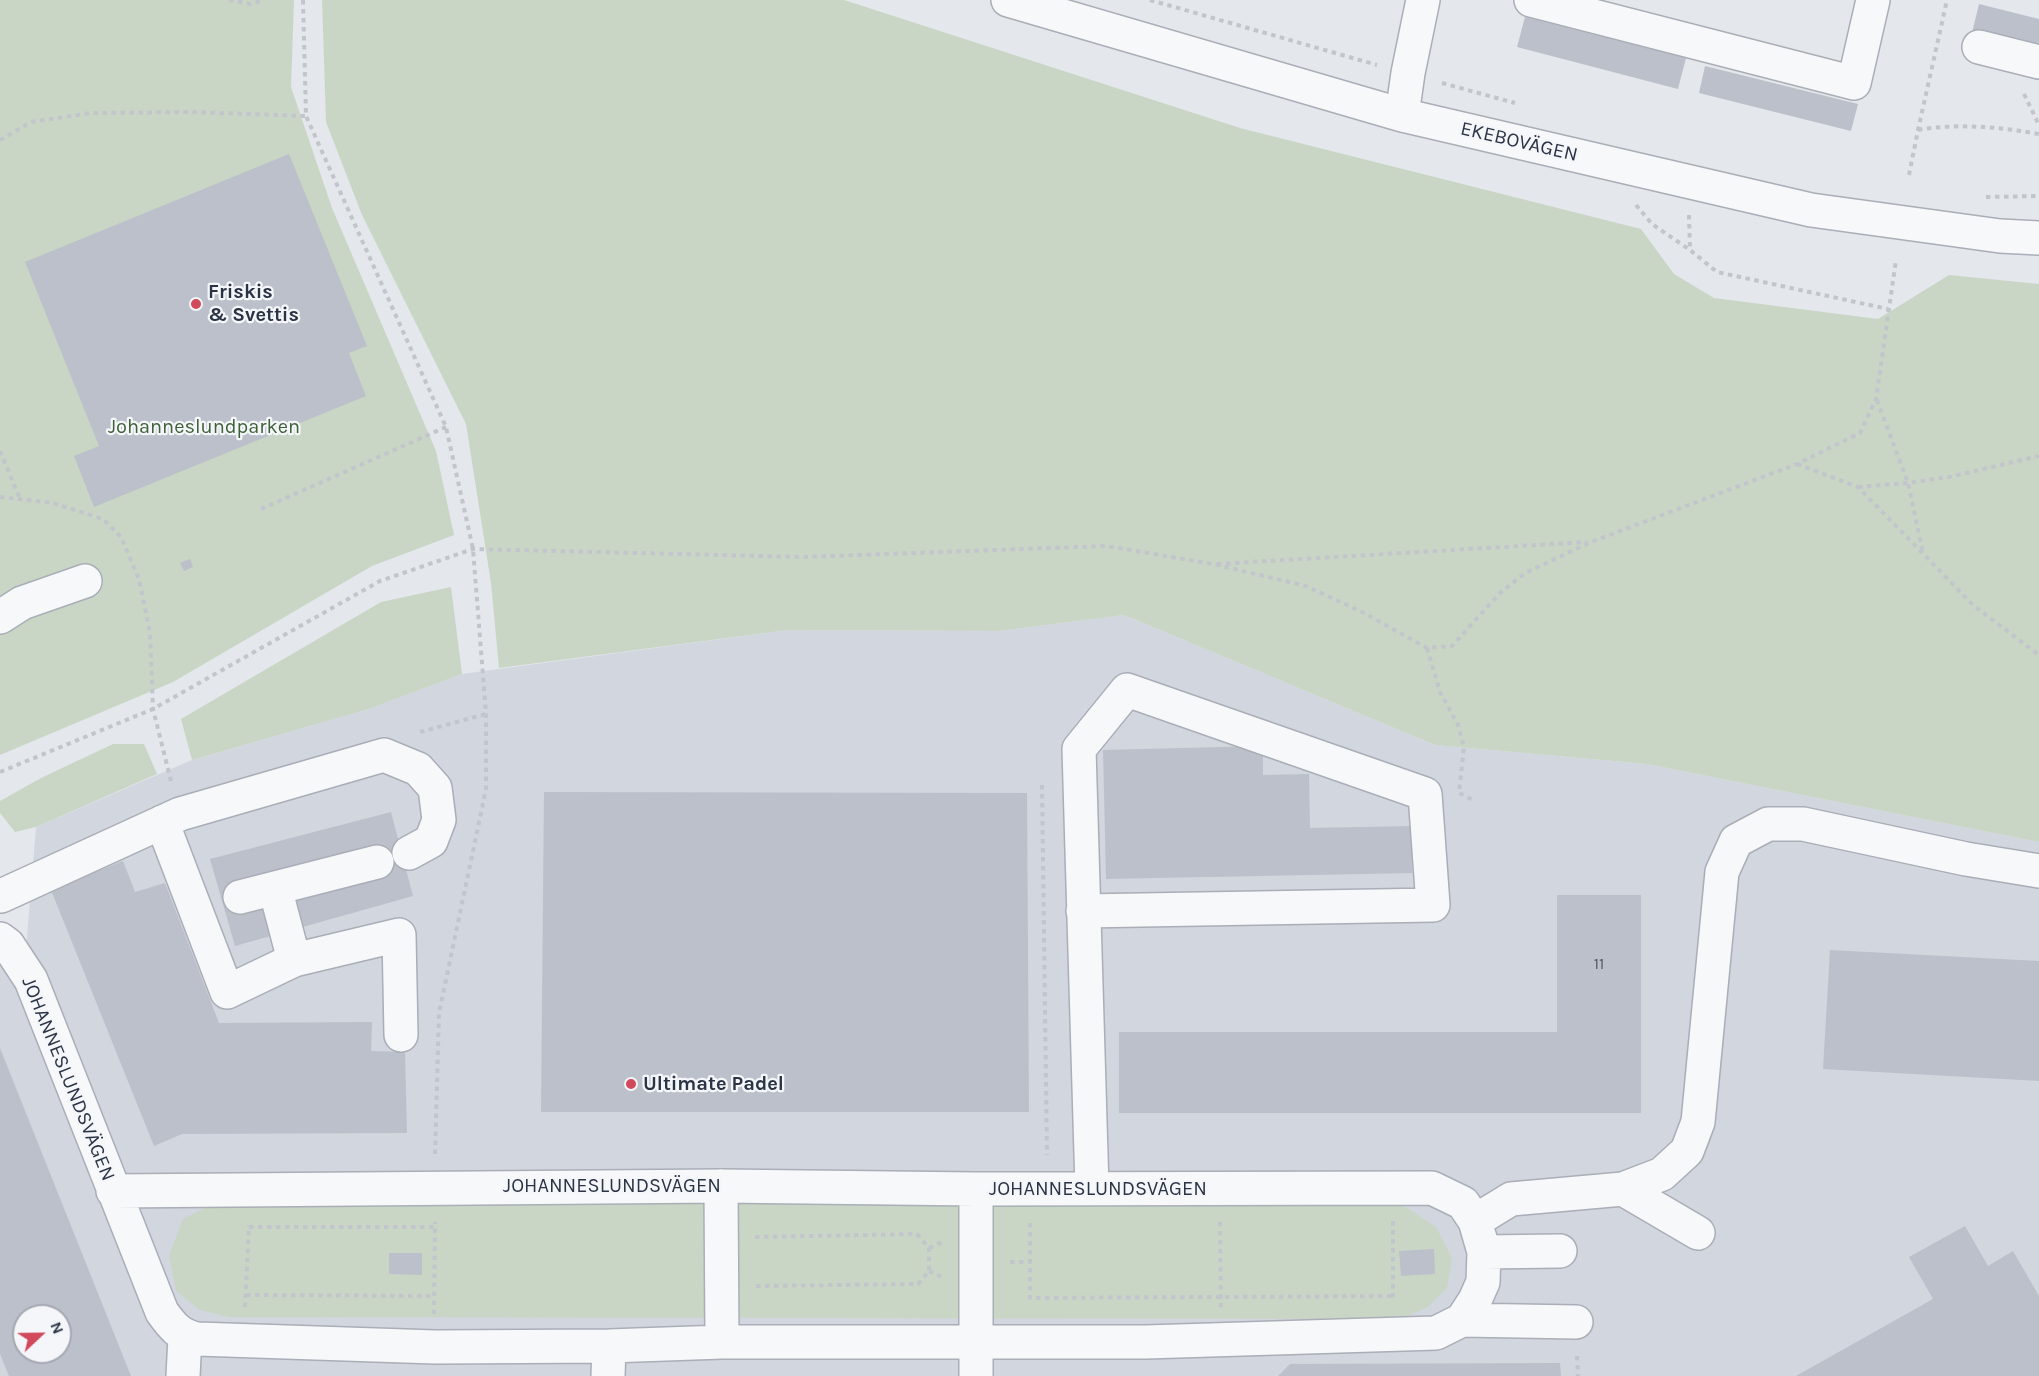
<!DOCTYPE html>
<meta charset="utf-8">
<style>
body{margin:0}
#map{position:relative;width:2039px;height:1376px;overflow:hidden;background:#e4e7ec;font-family:Karla,sans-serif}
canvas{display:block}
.north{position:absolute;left:12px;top:1304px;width:60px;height:60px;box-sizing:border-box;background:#f4f6f9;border:2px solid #a4a8b1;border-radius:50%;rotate:68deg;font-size:16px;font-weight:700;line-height:24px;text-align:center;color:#2b3445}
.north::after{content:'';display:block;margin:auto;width:21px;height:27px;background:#d1495b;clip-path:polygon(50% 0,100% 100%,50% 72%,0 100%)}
</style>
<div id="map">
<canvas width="2039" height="1376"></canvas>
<div class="north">N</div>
</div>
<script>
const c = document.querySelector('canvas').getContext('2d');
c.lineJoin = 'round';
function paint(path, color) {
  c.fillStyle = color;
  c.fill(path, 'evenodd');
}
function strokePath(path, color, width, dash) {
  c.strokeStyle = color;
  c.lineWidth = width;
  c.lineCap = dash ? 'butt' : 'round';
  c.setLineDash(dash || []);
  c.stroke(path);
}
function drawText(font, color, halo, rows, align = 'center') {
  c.font = font + ' Karla,sans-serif';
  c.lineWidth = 4.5;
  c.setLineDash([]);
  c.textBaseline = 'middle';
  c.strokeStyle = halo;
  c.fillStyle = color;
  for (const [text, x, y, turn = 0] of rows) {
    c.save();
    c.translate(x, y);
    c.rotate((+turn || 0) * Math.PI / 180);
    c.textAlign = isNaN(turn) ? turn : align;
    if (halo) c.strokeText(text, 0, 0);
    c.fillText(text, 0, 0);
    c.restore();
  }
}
paint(new Path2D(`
 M 1124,615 L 1435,745 L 1647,764 L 2039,842 L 2039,1376 L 0,1376 L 0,961 L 26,949 L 36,827 L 192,760 L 369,709 L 462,674 L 788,630 L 999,631 ZM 24,1316 L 60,1316 L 60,1352 L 24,1352 Z`), '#d2d6de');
paint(new Path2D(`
 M 0,0 L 294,0 L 291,87 L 332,208 L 436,451 L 454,535 L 372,566 L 173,682 L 0,755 Z
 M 322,0 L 844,0 L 1240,128 L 1641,229 L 1674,274 L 1714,298 L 1878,319 L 1949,275 L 2039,284 L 2039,842 L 1647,764 L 1435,745 L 1124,615 L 999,631 L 788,630 L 499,668 L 491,583 L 466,424 L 362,215 L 326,122 Z
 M 451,587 L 462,674 L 369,709 L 192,760 L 181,719 L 381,602 Z
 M 113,744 L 144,744 L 157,774 L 36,827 L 15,832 L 0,813 L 0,801 L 41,778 Z
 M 220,1200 L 1404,1206 L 1436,1227 L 1452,1258 L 1447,1288 L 1428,1307 L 1401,1319 L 229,1317 L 200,1310 L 176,1291 L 169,1256 L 183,1219 Z`), '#c9d6c5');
paint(new Path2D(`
 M 1979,4 L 2039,19 L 2039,53 L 1971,37 Z
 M 1525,17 L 1686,58 L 1678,89 L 1517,47 Z
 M 1705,66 L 1858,104 L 1851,131 L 1699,93 Z
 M 289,154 L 367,346 L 349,353 L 366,396 L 94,507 L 74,456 L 99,446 L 25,262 Z
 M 190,559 L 193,567 L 184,571 L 180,563 Z
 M 1263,746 L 1263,775 L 1309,774 L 1310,828 L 1411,826 L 1412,873 L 1106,879 L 1103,750 Z
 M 544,792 L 1027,793 L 1029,1112 L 541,1112 Z
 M 391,812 L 413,896 L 235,946 L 210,859 Z
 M 123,861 L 135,892 L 165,883 L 219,1023 L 372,1022 L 371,1051 L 405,1052 L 407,1133 L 182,1134 L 154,1146 L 51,890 Z
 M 1557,895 L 1641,895 L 1641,1113 L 1119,1113 L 1119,1032 L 1557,1032 Z
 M 1830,950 L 2039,961 L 2039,1081 L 1823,1069 Z
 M 0,1048 L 131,1376 L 9,1376 L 0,1354 ZM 24,1316 L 60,1316 L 60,1352 L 24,1352 Z
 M 1965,1226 L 1988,1266 L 2013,1251 L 2039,1296 L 2039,1376 L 1796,1376 L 1933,1299 L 1909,1257 Z
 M 1434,1249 L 1435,1274 L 1401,1276 L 1399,1251 Z
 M 389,1253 L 422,1253 L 422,1275 L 389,1274 Z
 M 1560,1363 L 1561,1376 L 1278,1376 L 1290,1364 Z`), '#bbc0ca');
const minor = new Path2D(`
 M 1008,0 L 1402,115 L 1811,210 L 2000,236 L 2039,238
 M 1531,0 L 1854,83 L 1873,0
 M 1979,47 L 2039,62
 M 1402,115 L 1408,73 L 1423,0
 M 0,617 L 22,603 L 85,581
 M 162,822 L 227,992 L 294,960 L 399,935 L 401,1035
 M 275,888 L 294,960
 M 1,896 L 180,814 L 384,755 L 418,769 L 435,788 L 439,820 L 431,841 L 409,853
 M 240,897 L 377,862
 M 1083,911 L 1433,905 L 1425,794 L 1127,690 L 1079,749 L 1092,1188
 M 0,939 L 8,945 L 31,980 L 162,1312 C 172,1326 180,1336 197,1339 L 435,1347 L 609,1346 L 722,1342 L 1146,1342 L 1436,1333 L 1462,1320 L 1475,1300 L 1483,1282 L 1484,1252 L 1475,1221 L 1463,1203 L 1432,1188 L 976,1189 L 721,1186 L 113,1191
 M 721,1186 L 722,1342
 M 1623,1189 L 1662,1174 L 1687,1151 L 1698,1122 L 1722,872 L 1736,841 L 1768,824 L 1803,824 L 1966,859 L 2039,871
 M 1475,1221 L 1511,1199 L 1623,1189 L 1698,1233
 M 1484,1252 L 1560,1251
 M 1462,1320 L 1576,1322
 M 183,1376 L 185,1337
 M 608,1376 L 609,1346
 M 976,1376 L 976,1189`);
strokePath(minor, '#a9aeb7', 36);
strokePath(new Path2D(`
 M 229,0 L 251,4 L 264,0
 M 303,0 L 306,116 L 446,427 L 473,549 L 486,714 L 486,789 L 439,1013 L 435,1155
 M 1150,0 L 1377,65
 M 1442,83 L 1515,103
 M 2024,94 L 2039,125
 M 1918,130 C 1958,123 1999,127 2039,134
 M 0,140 L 31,122 L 91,113 L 191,112 L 306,116
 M 1909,175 L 1918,130 L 1947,0
 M 1986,197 L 2039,196
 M 1636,205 L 1652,224 L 1690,250
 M 1689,215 L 1690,250 L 1717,272 L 1888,309
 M 1877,400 L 1908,483 L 1923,553
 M 0,451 L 20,499
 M 1797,464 L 1858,487 L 1973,605 L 2039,655
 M 1858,487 L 1908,483 L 1949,477 L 2039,456
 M 0,497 L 53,503 L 103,519 L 121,537 L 139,579 L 150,633 L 153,709 L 171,781
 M 261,509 L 446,427
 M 1217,564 L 1587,542
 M 1427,648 L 1440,692 L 1458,725 L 1464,747 L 1459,793 L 1473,800
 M 420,732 L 486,714
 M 0,772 L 153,709 L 380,581 L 473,549 L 802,557 L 1107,546 L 1213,564 L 1306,586 L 1362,612 L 1427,648 L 1452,646 L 1500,593 L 1525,573 L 1591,542 L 1797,464 L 1860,433 L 1876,399 L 1896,260
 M 1042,785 L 1047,1155
 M 1393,1221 L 1393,1298
 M 1220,1222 L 1221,1308
 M 1032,1225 L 1030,1225 L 1030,1298 L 1393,1296
 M 249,1227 L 435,1227
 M 755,1237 L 917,1234 L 929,1248 L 929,1271 L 918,1284 L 756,1286
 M 929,1248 L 942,1242
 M 1010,1262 L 1031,1262
 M 929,1271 L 942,1277
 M 246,1295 L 434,1296
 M 245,1307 L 249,1225
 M 434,1314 L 435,1222
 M 1577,1356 L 1578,1376`), '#c2c5cb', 4, [4.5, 4.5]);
strokePath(minor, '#f7f8fa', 33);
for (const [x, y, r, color] of [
 [196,304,6,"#d1495b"],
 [631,1084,6,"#d1495b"]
]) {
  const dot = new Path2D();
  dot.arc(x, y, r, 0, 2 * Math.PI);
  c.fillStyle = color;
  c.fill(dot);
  strokePath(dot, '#f4f6f9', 2);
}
drawText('16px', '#4f5766', null, [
 ["11",1599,964]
]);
drawText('20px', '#2b3445', '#f4f6f9', [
 ["EKEBOVÄGEN",1519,142,13],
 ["JOHANNESLUNDSVÄGEN",68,1079,68],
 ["JOHANNESLUNDSVÄGEN",612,1186],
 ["JOHANNESLUNDSVÄGEN",1098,1189]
]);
drawText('bold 20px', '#2b3445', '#f4f6f9', [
 ["Friskis",208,292],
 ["& Svettis",208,315],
 ["Ultimate Padel",643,1084]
], 'left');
drawText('20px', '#3f6138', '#f4f6f9', [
 ["Johanneslundparken",204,427]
]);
</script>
